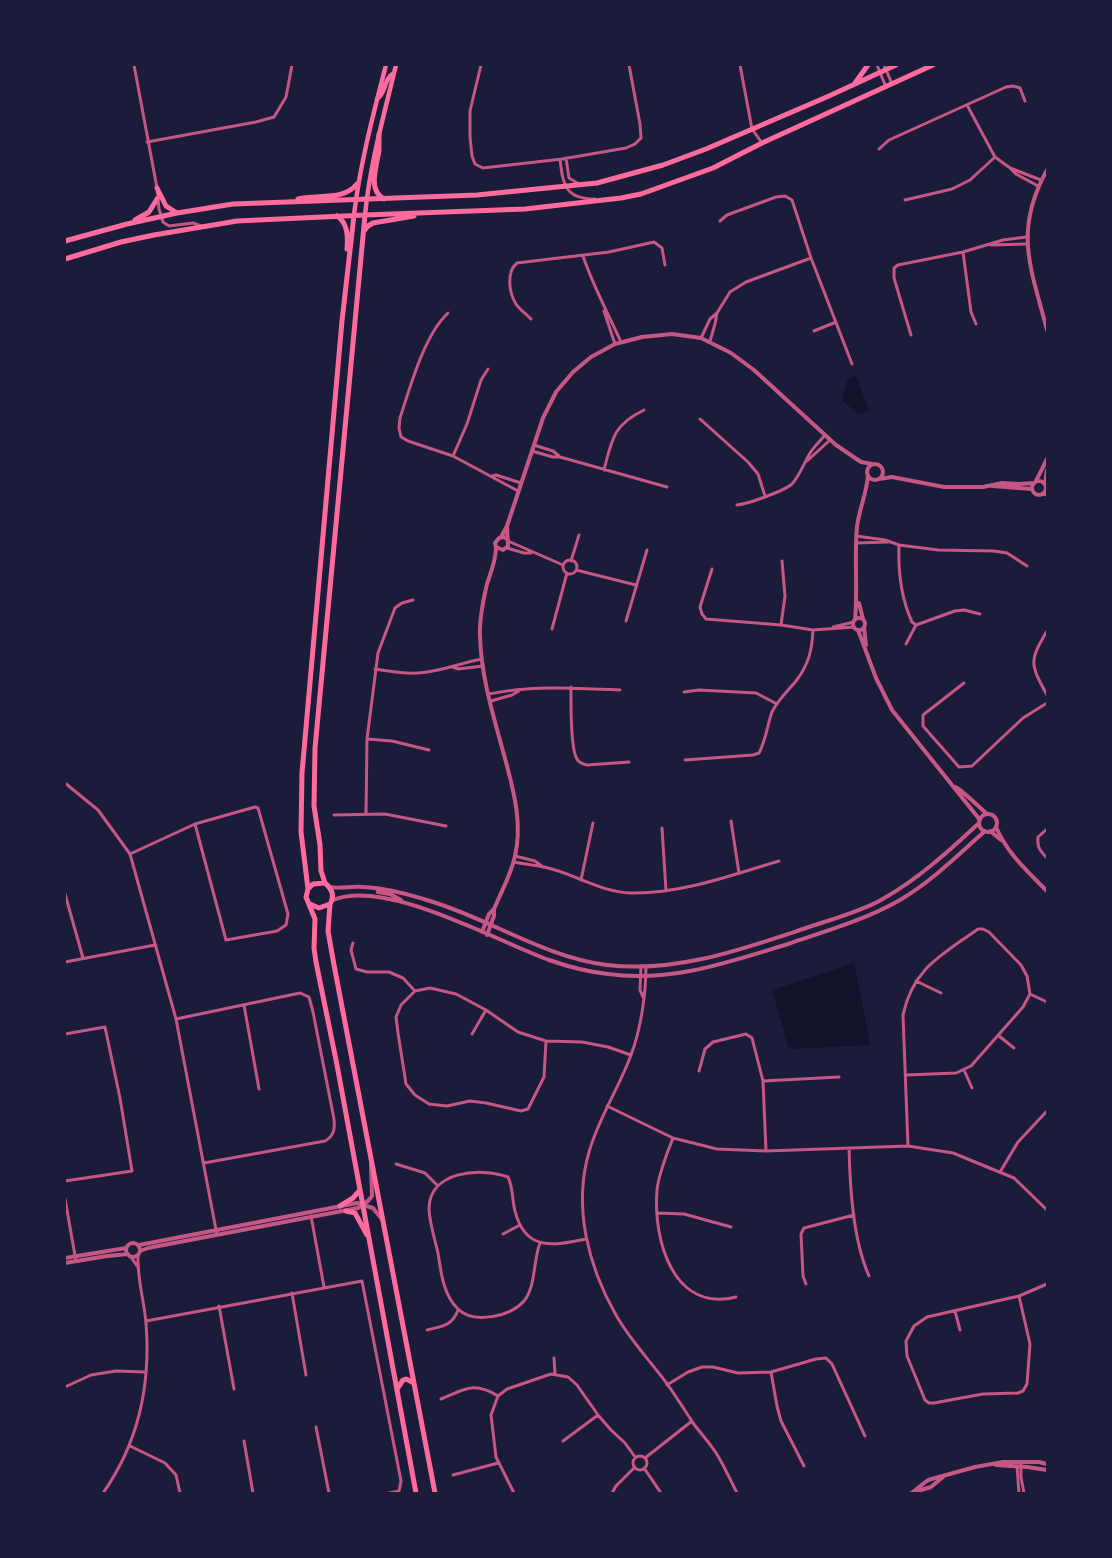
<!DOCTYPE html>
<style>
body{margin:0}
#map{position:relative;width:1112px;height:1558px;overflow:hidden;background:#1b1b3a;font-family:Signika,sans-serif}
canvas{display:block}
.frame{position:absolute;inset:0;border:66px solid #1b1b3a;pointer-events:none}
</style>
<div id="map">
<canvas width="1112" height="1558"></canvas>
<div class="frame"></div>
</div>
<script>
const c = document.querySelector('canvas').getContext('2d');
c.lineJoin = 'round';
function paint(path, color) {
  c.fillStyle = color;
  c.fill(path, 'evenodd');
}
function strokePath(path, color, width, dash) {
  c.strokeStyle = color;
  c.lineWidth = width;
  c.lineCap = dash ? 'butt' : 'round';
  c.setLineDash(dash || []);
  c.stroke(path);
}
paint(new Path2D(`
 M 856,376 L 869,410 L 858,414 L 842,400 L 848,379 Z
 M 854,963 L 869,1037 L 869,1045 L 789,1049 L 772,990 Z`), '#12122b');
strokePath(new Path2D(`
 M 134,65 L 157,188 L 159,209 L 163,222 L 169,226 L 193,223 L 201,226
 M 481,65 L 470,111 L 470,137 L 472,156 L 475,164 L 483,168 L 562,159 L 626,148 L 635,144 L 641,138 L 640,124 L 629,65
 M 740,65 L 752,129 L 762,143
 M 877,65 L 886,87
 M 884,65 L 892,84
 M 967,105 L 995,157 L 1010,168 L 1016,174 L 1038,186
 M 147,142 L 256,122 L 274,117 L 286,97 L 292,65
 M 879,149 L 889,140 L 1006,87 L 1013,86 L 1020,88 L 1025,101
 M 566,158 L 569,178 L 579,184
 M 560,159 C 563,185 565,199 595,199
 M 1010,168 L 1041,180
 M 905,200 L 952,189 L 970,180 L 995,157
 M 720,221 L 727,215 L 776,197 L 785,196 L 792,200 L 811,258 L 852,364
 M 991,245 L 1027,244
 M 963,252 L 971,312 L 976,324
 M 583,256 C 593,286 608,313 621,342
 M 604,311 L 615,344
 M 448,313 C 424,335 410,388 400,418 L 399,428 L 401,437 L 408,441 L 453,456 L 518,491
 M 531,319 C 526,314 520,310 516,304 C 509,293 506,272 517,263 L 609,252 L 654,242 L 662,248 L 665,265
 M 814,331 L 836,322
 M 911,335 L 894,278 L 894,268 L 898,265 L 963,252 L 1003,240 L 1026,237
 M 701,338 L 710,319 L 717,313 L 730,292 L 746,282 L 811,258
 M 710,341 L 715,324 L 717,313
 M 700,419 L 748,462 L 758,474 L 765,496
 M 534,445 L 553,451 L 559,456
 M 532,451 L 553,457 L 560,457 L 667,487
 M 453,456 L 467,424 L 481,380 L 488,369
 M 807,461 L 830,440
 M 604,470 C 612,439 613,425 644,410
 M 492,476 L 496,475 L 521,483
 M 1046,489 L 1047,490
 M 1043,494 L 1047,495
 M 737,505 C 748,504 784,491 792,484 C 800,475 804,463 810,453 C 814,447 820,441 825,435
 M 856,536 L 885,540 L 899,545 L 938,550 L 994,551 L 1007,553 L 1027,566
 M 508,541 L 563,565
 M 856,543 L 888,542
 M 899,545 C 898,572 901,598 912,622 L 916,625 L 955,611 L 964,610 L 980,614
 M 507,548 L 524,553 L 531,553
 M563 567a7 7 0 1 1 14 0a7 7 0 1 1-14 0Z
 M 571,561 L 579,535
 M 712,569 L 700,607 L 702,614 L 706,619 L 781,625 L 813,630 L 854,627
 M 576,570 L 636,585
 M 626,621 L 647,550
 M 781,625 L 785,596 L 782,561
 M 833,627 L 854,622
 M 552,629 L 567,573
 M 1047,631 C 1029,661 1030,664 1047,695
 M 906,644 L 916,625
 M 453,667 L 458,669 L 483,666
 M 375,669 C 389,671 404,674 418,673 C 440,672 460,663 482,659
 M 964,683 L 923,715 L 923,726 L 959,767 L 972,766 L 1023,718 L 1047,703
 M 571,687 C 571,702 570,748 577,759 C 579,763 582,764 587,765 L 629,762
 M 684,692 L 699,690 L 756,693 L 777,704
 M 489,694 C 532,685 576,688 620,690
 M 491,701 L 512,695 L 519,691
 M 367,739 L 392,741 L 429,750
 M 685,760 L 753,755 L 759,753 C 766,740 767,726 772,712 C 778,699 788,691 796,681 C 809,664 812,650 813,630
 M 65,783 L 98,810 L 130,854 L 176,1019 L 217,1235
 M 366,813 L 367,739 L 378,653 L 395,608 L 402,603 L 413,600
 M 334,815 L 385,814 L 446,826
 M 731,821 L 739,873
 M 662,828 L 666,891
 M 1047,829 L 1038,837 C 1037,847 1040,851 1047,858
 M 130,854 L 195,824 L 255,807 L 258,808 L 288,914 L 286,925 L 277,931 L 226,940 L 195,824
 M 515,856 L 535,861 L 543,867
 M 514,862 C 524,864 534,865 544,867 C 574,873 599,892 631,893 C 681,894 732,875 779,861
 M 581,880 L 593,823
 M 65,894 L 83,958
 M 353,943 L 351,950 L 356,969 L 367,972 L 389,972 L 403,978 L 415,991
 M 65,962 L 155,945
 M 641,966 L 640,990 L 643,997
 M 646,966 C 646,993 641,1029 631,1055 C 619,1088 599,1117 589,1152 C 573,1207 588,1266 616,1315 C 630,1340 651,1362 668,1385 C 676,1397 685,1410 693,1423 C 701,1434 711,1444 718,1456 C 725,1468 731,1481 737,1493
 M 916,981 L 941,993
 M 1030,994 L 1047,1002
 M 244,1005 L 259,1089
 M 176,1019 L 300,993 L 309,997 L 313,1012 L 334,1119 C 335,1129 334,1136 325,1141 L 204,1163
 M 65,1034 L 105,1027 L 120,1098 L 132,1171 L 65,1181
 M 472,1034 L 486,1010
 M 999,1036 L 1014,1048
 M 546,1041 L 544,1077 L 528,1109 L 521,1111 L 486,1103 L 470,1101 L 447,1106 L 429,1104 L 415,1095 L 406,1084 L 398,1033 L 396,1017 L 401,1005 L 415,991 L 430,988 L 456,994 L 486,1010 L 518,1032 L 546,1041 L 582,1042 L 608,1047 L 631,1055
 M 964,1070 L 972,1088
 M 699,1071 L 705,1049 L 713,1042 L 746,1034 L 752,1038 L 763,1081 L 766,1151
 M 906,1075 L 956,1073 L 971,1066 L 1023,1007 L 1030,994 L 1027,976 L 1021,965 L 989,932 L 983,929 L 978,929 C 942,955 913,968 903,1015 L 908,1146
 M 763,1081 L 839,1077
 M 607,1106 L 673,1138 L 717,1149 L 766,1151 L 908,1146 L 953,1153 L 1014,1178 L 1047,1210
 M 673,1138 C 667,1154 659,1172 657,1190 C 653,1238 672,1313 736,1297
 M 849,1148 C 850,1188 853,1240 869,1276
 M 396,1164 L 425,1173 L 437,1185
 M 1000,1172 L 1018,1142 L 1047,1111
 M 65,1199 L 76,1261
 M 657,1213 L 684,1214 L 731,1227
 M 311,1216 L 324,1287
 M 503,1234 L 520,1225
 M 540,1243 C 533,1261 536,1286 524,1301 C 510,1317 473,1324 458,1309 C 443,1295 441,1272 438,1253 C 435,1240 429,1221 429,1208 C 430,1171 480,1167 508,1177 C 513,1187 512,1199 515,1211 C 525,1251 552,1246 586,1239
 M 131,1257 L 137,1266
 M 806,1284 L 803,1276 L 801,1234 L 804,1228 L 854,1215
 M 292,1293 L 306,1375
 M 1019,1296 L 1030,1344 L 1027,1384 L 1023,1391 L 1018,1393 L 983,1394 L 934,1403 L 929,1403 L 925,1400 L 907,1356 L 906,1341 L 914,1326 L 927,1317 L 1019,1296 L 1047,1284
 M 219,1306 L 234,1389
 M 955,1311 L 960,1330
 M 146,1321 L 362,1281 L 401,1481 L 399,1491 L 389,1493
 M 427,1330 C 443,1326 452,1326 458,1310
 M 554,1358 L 555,1374
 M 771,1372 L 777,1406 L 781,1421 L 804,1466
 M 667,1385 L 688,1372 L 702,1367 L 713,1367 L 738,1373 L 771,1372 L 816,1359 L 826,1358 L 832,1364 L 865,1436
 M 65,1387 L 91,1375 L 116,1371 L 146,1372
 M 441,1399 C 465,1389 474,1381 498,1396
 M 316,1427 L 329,1493
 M 244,1441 L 253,1493
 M 563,1441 L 598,1415
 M 130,1446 L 165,1463 L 176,1475 L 180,1493
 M633 1463a7 7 0 1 1 14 0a7 7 0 1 1-14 0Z
 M 645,1458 L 692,1421
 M 1021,1462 L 1021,1477 L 1024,1493
 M 1017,1466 L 1019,1493
 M 644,1468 L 661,1493
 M 453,1475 L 498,1463
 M 103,1493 C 139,1442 151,1386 146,1323 C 144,1300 137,1278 138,1255
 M 514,1493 L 496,1457 L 491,1415 L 498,1396 L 507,1389 L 551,1374 L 568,1377 L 577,1385 L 598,1415 L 611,1430 L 625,1443 L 635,1457
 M 612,1493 L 616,1486 L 635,1467`), '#c65784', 3);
strokePath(new Path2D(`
 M 1047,170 C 1013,231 1031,268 1047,330
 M867 472a8 8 0 1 1 16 0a8 8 0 1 1-16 0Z
 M 879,479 L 892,477 L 944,487 L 983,487 L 1002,483 L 1019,484 L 1034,483
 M1032 488a7 7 0 1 1 14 0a7 7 0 1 1-14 0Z
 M 1036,481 L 1047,459
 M 1045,484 L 1047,470
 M 992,486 L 1032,489
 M 507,526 L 508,546 L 503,550 L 496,547 L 495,543 L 499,538 L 504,537 L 507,539
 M 501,537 L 507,526 L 543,418 L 556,392 L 573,372 L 591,357 L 615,344 L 642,337 L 672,334 L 701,338 L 731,353 L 754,370 L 836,445 L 861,462 L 872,464
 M 859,603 L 863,619
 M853 624a6 6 0 1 1 12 0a6 6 0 1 1-12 0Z
 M 855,620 C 858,589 854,558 857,527 C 859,509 867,493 868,475
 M 864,627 L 866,645
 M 858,630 L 876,678 L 892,710 L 980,820
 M 955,787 C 961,789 980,808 987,814
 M979 823a9 9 0 1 1 18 0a9 9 0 1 1-18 0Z
 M 996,827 C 1007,853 1027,871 1047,891
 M 990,831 L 1001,840
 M 329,887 C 340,889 352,886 363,887 C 386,888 408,894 430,901 C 490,919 544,957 607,965 C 675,973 740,950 803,929 C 826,921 860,912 881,900 C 917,880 949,851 979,823
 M 377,888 L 378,892 L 390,894 L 401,900
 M 331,901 C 382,876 498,942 549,960 C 566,966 590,972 608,974 C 670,983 729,962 788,944 C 826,931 865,920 900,900 C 931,882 958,855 985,831
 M 482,932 L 489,914 L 494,909 C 501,892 511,875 515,856 C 522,826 515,796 507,766 C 496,724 481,680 480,636 C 479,619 483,601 487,584 C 491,571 496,561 496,547
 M 487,935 L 494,916 L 494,909
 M126 1250a7 7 0 1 1 14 0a7 7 0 1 1-14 0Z
 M 139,1245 L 357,1203 L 373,1208 L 381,1218
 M 140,1251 L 148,1248 L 358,1208 L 368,1201 L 372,1196 L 371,1164
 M 65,1258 L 126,1248
 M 65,1263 L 107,1256 L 128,1254
 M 996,1465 L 1027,1467 L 1047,1470
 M 913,1492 L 928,1480 L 975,1467 L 1003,1462 L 1039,1462 L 1047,1464
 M 911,1493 L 931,1487 L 943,1477`), '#c65784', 4);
strokePath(new Path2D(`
 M 377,99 C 387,92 383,79 394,73
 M 354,215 C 360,164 373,115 386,65
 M 365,215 C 370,164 384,115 396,65`), '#ff6b9d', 4.5);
strokePath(new Path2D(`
 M 855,83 L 868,65
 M 379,134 C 379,140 379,145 379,150 C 377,166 367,190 384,199
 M 157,188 L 166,206 L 177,213
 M 298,199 C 317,194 344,201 357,184
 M 337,216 C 348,223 348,237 347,249
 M 135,220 L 149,212 L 157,199
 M 364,231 L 368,226 L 373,223 L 414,216
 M 65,241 L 127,224 L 177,213 L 233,204 L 477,195 L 597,183 L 663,165 L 706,149 L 829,96 L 896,65
 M 65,259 L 121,242 L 154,235 L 237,221 L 365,215 L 525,209 L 621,198 L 641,194 L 713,168 L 762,143 L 933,65
 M 325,883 L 321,871 L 320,845 L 314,806 L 315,748 L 365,215
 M 308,889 L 301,832 L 302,773 L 342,321 L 354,215
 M 310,904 L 319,908 L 330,904 C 335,896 332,889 325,883 L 313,884 L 308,889 L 306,897 L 315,919 L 314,948 L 316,962 L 337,1065 L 416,1493
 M 330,904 L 328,931 L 334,965 L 435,1493
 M 340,1206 L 353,1198 L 360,1190
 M 346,1211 L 355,1213 L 367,1235
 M 397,1389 L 403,1380 L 406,1379 L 414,1383`), '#ff6b9d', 5);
</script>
